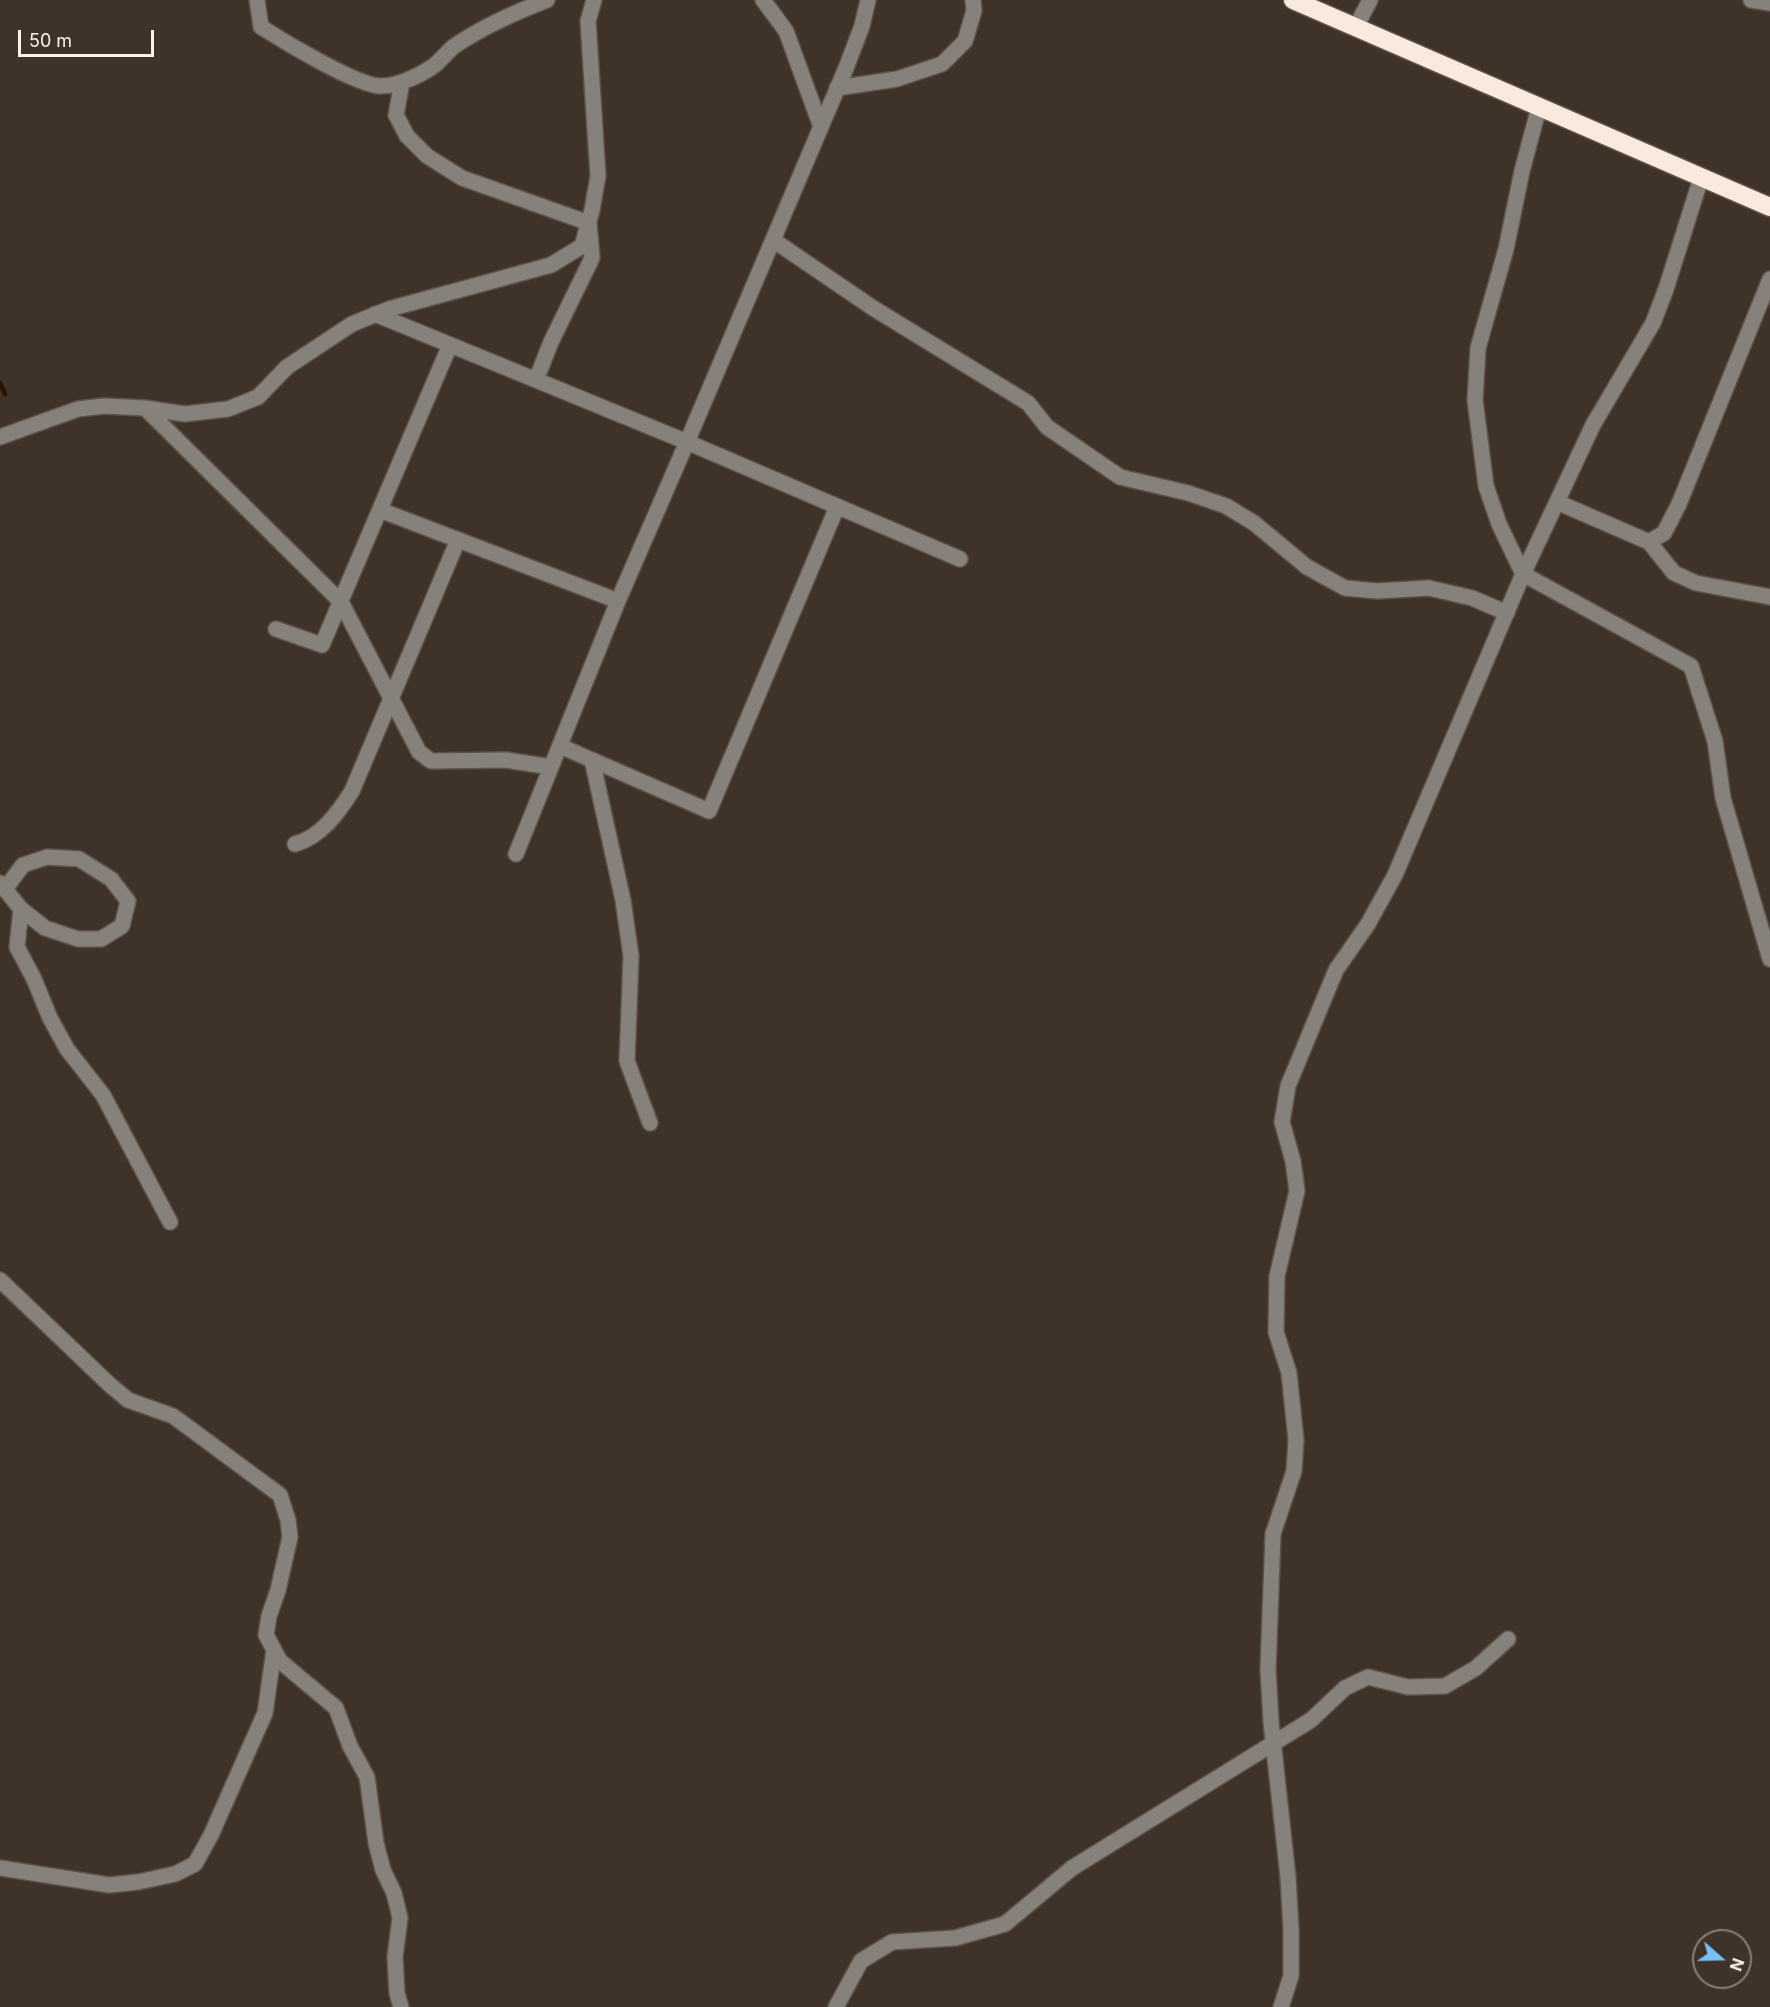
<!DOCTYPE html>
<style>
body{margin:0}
#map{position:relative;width:1770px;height:2007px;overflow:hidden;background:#3f3329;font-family:Inter,sans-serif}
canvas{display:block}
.north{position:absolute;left:1692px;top:1929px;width:60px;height:60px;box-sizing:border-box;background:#3f3329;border:2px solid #8a7f77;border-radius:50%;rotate:110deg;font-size:16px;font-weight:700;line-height:24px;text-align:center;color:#faf2ec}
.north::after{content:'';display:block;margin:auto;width:21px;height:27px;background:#76c0f7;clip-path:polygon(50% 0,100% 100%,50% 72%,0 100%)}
.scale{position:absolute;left:18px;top:30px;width:136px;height:27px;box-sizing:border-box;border:3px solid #faf2ec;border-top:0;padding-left:8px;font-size:18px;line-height:21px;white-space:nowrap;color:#faf2ec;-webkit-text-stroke:4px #3f3329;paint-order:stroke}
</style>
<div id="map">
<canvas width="1770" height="2007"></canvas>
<div class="north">N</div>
<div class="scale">50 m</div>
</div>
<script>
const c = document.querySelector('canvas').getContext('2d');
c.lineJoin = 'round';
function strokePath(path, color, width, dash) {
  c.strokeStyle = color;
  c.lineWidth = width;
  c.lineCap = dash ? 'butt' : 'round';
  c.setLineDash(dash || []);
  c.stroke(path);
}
strokePath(new Path2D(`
 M 0,383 L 5,394`), '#2a1400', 5);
const minor = new Path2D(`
 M 257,0 L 261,27 C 283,41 357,86 381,86 C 397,86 419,76 432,67 C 441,61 447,51 456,45 C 484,26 516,12 547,0
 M 763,0 L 786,31 L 821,127
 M 1751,0 L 1770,3
 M 1356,27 L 1370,0
 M 837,88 L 897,79 L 942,64 L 965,41 L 974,11 L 973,0
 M 1539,107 L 1522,171 L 1506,249 L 1478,348 L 1475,400 L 1486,486 L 1499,524 L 1523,574 L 1593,425 L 1653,323 L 1666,289 L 1701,178
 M 773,240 L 873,308 L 1028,403 L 1047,427 L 1120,477 L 1188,493 L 1226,506 L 1254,523 L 1307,567 L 1345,588 L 1377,591 L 1429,588 L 1472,598 L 1507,613
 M 375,314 L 536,380 L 551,342 L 592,258 L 589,223 L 462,178 L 427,156 L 407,136 L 396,115 L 402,82
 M 536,380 L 687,442 L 846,68 L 862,26 L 868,0
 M 145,408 L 341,602 L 419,752 L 431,761 L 506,760 L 551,767
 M 0,437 L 78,409 L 104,406 L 145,408 L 185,414 L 228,409 L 258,397 L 287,367 L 352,324 L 389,309 L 551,265 L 582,246 L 592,210 L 598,176 L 588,21 L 594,0
 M 1557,502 L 1649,542 L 1664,533 L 1679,504 L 1770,279
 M 380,510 L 618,601 L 687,442 L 960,559
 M 1649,542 L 1674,573 L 1696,583 L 1770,597
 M 276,629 L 322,645 L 450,345
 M 560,746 L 709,811 L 837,507
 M 592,760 L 623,900 L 631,956 L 627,1061 L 650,1123
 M 295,844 C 321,837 338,813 352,791 L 458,540
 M 516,854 L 618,601
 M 0,883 L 21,909 L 45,928 L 78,939 L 101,939 L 122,926 L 128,901 L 111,879 L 79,859 L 47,857 L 23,865 L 5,889
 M 21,909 L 17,947 L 34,979 L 50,1018 L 67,1049 L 103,1095 L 170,1222
 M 0,1280 L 110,1385 L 128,1400 L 173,1416 L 280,1495 L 288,1520 L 290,1537 L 278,1590 L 269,1616 L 266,1635 L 280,1661 L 336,1708 L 350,1746 L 367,1777 L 376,1843 L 383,1870 L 394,1893 L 400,1918 L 395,1957 L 397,1993 L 401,2007
 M 0,1868 L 109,1885 L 138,1882 L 175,1874 L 195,1864 L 211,1835 L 265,1713 L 274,1650
 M 836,2007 L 861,1961 L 892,1942 L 955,1938 L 1005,1924 L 1072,1868 L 1311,1720 L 1345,1688 L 1368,1677 L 1408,1687 L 1445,1686 L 1476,1668 L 1508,1639
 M 1281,2007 L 1291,1976 L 1291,1929 L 1288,1877 L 1271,1722 L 1268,1670 L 1273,1534 L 1294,1471 L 1296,1440 L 1289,1373 L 1276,1332 L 1277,1276 L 1297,1191 L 1293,1161 L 1282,1122 L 1288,1086 L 1336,970 L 1368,924 L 1395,875 L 1523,574 L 1691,666 L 1715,741 L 1723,798 L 1770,959`);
const highway = new Path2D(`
 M 1293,0 L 1770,207`);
strokePath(minor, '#5d5248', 18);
strokePath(highway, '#5d5248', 21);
strokePath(minor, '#87817c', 15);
strokePath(highway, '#f9eadd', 18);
</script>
